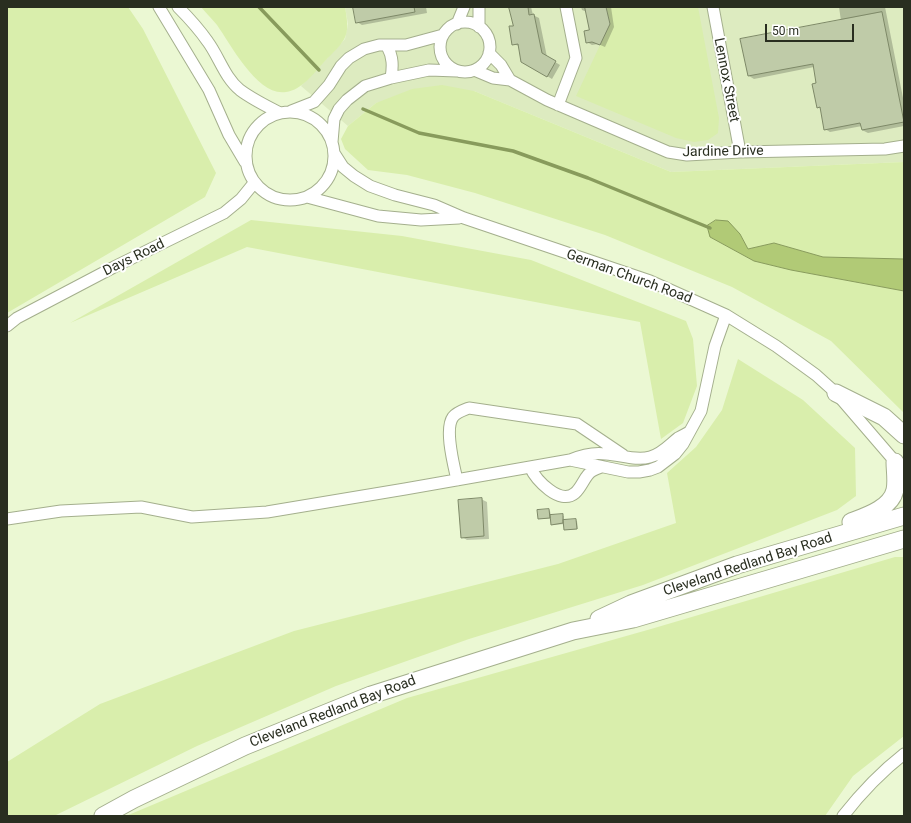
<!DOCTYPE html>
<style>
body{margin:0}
#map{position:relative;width:911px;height:823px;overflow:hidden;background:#ebf8d3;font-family:Roboto,sans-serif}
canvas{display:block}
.frame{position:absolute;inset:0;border:8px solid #292e20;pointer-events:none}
.scale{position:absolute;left:765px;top:24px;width:89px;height:18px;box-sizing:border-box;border:2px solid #292e20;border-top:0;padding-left:5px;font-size:12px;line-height:14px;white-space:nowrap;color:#292e20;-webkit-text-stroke:3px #fff;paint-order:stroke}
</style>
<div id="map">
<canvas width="911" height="823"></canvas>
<div class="frame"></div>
<div class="scale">50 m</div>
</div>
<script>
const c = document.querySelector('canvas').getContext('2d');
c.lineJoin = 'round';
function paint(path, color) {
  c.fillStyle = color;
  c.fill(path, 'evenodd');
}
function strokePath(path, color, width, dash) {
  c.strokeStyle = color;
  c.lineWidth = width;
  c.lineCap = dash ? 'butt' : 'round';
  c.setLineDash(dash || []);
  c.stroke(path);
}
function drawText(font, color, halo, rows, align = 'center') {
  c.font = font + ' Roboto,sans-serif';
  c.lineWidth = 4;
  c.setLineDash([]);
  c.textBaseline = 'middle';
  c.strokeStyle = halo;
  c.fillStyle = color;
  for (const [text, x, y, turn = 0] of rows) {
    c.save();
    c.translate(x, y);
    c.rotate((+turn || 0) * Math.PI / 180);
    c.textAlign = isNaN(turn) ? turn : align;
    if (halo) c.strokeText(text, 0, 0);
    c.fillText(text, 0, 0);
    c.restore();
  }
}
paint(new Path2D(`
 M 345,7 L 904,7 L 904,162 L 671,172 L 474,91 L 376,103 L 348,126 L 301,86 L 345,39 L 348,24 Z`), '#ddebc0');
paint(new Path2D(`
 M 7,7 L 128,7 L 143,29 L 216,173 L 205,197 L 7,313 Z
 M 201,7 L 345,7 C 351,39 345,40 324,62 C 314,73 302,90 286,92 C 258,97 231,45 217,25 C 212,19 206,13 201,7 Z
 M 606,7 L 698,7 L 719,118 L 718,133 L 708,140 L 694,142 L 676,138 L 576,96 L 610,24 Z
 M 442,85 L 474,91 L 671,172 L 904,162 L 904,259 L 823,257 L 774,243 L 748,249 L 740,234 L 710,237 L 754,261 L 791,270 L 904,291 L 904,413 L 831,341 L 732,287 L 605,235 L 475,193 L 407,175 L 368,170 L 345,149 L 341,139 L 348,126 L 376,103 L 412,89 Z
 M 251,220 L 402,236 L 531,260 L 686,321 L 693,339 L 697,386 L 683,423 L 661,439 L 640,322 L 247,247 L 70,323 Z
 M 738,359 L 803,400 L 855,448 L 856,496 L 837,510 L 643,585 L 469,639 L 336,686 L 197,746 L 54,816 L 7,816 L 7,762 L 100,704 L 294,631 L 558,564 L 676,523 L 667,473 L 696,447 L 722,410 Z
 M 895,557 L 904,557 L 904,736 L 853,776 L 825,816 L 126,816 L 407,698 L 651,629 Z`), '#d9eeac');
const water = new Path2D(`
 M 716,220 L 728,221 L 740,234 L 748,249 L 774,243 L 823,257 L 904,259 L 904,291 L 791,270 L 754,261 L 710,237 L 707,226 Z`);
paint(water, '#b1ca76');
strokePath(water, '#889b5c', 1);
paint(new Path2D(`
 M 354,7 L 426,7 L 427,13 L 362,25 L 357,22 Z
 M 510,7 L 531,7 L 533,15 L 539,18 L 547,57 L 560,65 L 552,79 L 522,61 L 519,46 L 513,44 L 514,27 Z
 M 581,7 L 611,7 L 614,27 L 605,47 L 598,44 L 592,45 L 587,42 L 590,31 L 587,12 L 582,10 Z
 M 839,7 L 885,7 L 904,103 L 904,126 L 868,133 L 862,130 L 862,126 L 830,132 L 825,129 L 822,109 L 817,107 L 818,84 L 814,67 L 754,79 L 749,76 L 841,21 Z
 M 481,499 L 487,502 L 489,539 L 467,540 L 462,537 Z
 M 549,510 L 550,511 L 551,516 L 562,515 L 564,516 L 564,521 L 577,521 L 578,529 L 566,530 L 565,529 L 565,524 L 553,525 L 552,524 L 551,518 L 539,519 Z`), '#0003');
strokePath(new Path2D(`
 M 259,7 L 319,70
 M 363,109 L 419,133 L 513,151 L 588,178 L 710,228`), '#889b5c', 3.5);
const building = new Path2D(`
 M 353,7 L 414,7 L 415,12 L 356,23 Z
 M 509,7 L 528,7 L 529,15 L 534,14 L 542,53 L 556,61 L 547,77 L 521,62 L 518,44 L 512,45 L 509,26 L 513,26 Z
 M 585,7 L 606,7 L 610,24 L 600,45 L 592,42 L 586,43 L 584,31 L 589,30 Z
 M 882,12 L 904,122 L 862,130 L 860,123 L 824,130 L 820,107 L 817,108 L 812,84 L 816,83 L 813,64 L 748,76 L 740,39 Z
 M 482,498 L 484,536 L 461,538 L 458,500 Z
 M 549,509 L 550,518 L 538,519 L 537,510 Z
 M 563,514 L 563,523 L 551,525 L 550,515 Z
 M 576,519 L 577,529 L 564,530 L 563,520 Z`);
paint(building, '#bfcba8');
strokePath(building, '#7e8968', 1);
const minor = new Path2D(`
 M 159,7 L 209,90 L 229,135 L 245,162
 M 178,7 C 189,18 199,29 208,42 C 219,57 225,78 240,90 C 252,99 266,106 280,113
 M 713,7 L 740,152
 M440 47a25 25 0 1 1 50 0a25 25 0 1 1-50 0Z
 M 457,24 L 464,7
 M 479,27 L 479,7
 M 387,46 C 393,57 393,66 391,78
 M 489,53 L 501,65 L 510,80
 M 474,70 L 493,78 L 510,80 L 547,100 L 668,152 L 687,155 L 740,152 L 885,149 L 904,146
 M 558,105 L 576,58 L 566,7
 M 291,111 L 314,102 L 329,85 L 341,66 L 349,58 L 364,49 L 379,45 L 406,45 L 443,35
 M246 156a44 44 0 1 1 88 0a44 44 0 1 1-88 0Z
 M 332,142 L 334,119 L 339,109 L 347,100 L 365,86 L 391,78 L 429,70 L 457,71
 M 334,153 L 343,167 L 354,176 L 370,186 L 395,195 L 434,205 L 464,218 L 650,281 L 726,315 L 776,346 L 816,375 L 836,393 L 904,472
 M 307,197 L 378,216 L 421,220 L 459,218
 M 7,326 L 17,318 L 116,266 L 224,213 L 241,199 L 254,183
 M 570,460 L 628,472 L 639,472 L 650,470 L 658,467 L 675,454 L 683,444 L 701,411 L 715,346 L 726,315
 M 530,467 C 536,480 560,506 575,493 C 582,487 585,475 592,471 C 595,469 598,468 601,467
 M 457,480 C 454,466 444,429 453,417 C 457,412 464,410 469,408 L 577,424 L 623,455
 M 7,519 L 61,511 L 141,507 L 192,517 L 267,512 L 405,489 L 570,460 C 582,455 593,452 606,454 C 621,455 636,461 650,457 C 662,454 669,445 678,438 C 682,436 686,434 689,432
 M 843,816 C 861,793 881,772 904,754`);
const highway = new Path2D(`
 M 836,393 L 884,417 L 904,435
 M 851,522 C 867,516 891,508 895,490 C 897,481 895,471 895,462
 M 599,619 L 631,604 L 737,565 L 904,516
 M 103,816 L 134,799 L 245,746 L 371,695 L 573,631 L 633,619 L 904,539`);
strokePath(minor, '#a4af8d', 13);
strokePath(highway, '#a4af8d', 19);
strokePath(minor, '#fff', 11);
strokePath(highway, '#fff', 17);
drawText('14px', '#292e20', '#fff', [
 ["Lennox Street",726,80,79],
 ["Jardine Drive",723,152,-1],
 ["Days Road",134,258,-26],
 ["German Church Road",629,277,20],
 ["Cleveland Redland Bay Road",748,565,-18],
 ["Cleveland Redland Bay Road",333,712,-21]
]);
</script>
